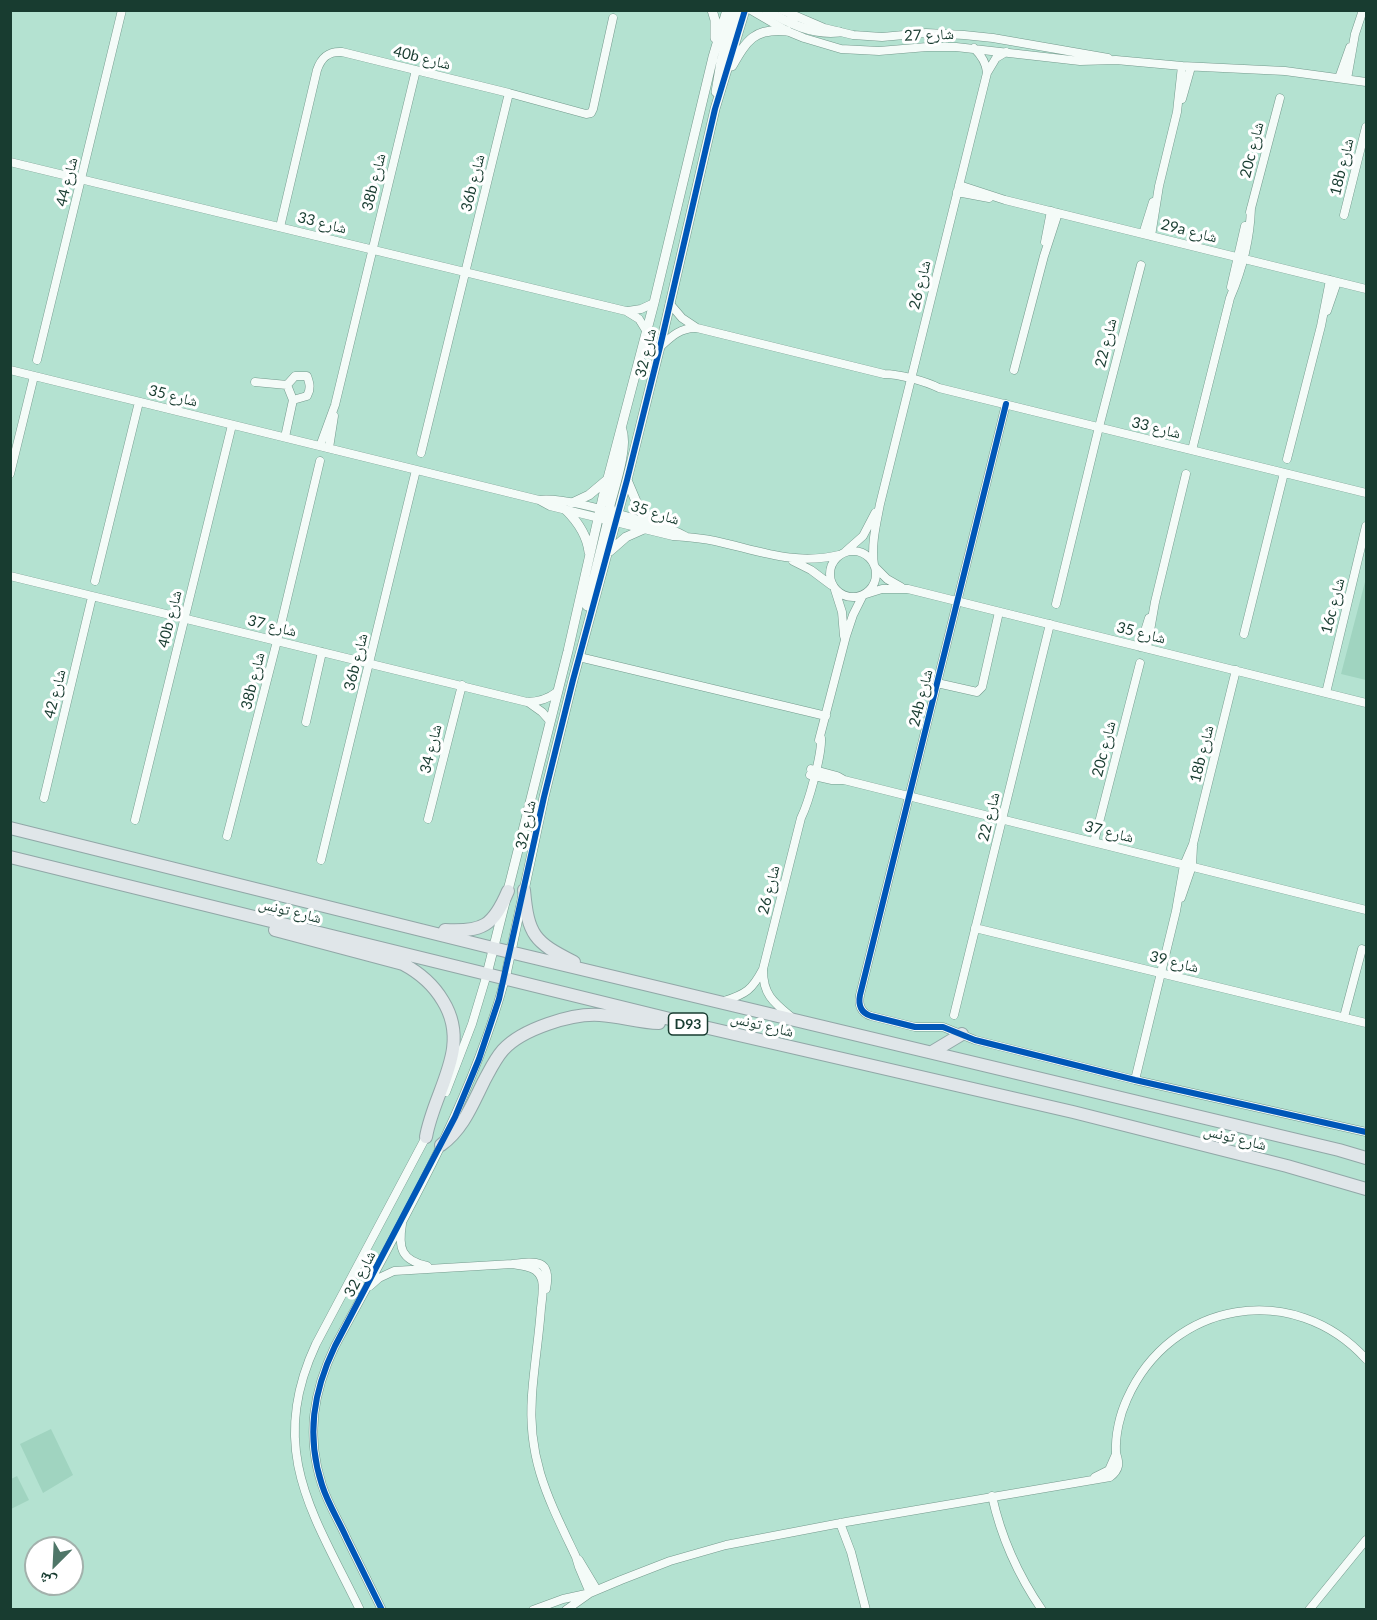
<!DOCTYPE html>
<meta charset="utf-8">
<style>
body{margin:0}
#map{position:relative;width:1377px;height:1620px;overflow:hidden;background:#b4e2d1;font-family:Lato,"Noto Naskh Arabic",sans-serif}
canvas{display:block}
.frame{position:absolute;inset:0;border:12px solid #183c30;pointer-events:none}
.north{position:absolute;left:24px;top:1536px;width:60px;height:60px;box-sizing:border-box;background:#fff;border:2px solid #a3b1ac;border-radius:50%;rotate:204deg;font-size:16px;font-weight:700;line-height:24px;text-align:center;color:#183c30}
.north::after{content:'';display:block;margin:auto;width:21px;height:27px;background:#4f7668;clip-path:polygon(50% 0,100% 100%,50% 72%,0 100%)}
</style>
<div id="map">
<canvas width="1377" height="1620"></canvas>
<div class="frame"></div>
<div class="north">ش</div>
</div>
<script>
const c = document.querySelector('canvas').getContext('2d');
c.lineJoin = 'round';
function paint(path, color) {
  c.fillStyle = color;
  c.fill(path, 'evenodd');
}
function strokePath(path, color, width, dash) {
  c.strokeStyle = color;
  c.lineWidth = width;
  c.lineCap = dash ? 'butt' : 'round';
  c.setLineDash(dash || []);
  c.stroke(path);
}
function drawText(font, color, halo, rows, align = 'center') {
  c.font = font + ' Lato,"Noto Naskh Arabic",sans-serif';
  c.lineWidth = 6;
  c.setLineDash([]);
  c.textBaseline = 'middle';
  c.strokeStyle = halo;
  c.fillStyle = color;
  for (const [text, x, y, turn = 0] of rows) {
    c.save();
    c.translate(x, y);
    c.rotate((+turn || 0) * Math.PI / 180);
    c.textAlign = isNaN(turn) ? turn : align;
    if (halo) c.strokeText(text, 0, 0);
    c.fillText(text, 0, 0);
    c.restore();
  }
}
paint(new Path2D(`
 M 1366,578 L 1366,680 L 1341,674 Z
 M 51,1429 L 73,1475 L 43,1493 L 20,1444 Z
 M 17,1476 L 29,1500 L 11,1509 L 11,1479 Z`), '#a0d4c0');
const minor = new Path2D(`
 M 751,10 L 787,31 L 804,38 L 841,49 L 879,51 L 927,47 L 956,47 L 1080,61 L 1116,60 L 1182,66 L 1285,71 L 1366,82
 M 782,10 L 824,28 L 853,35 L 882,37 L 926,33 L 964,35 L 993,38 L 1108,58
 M 974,48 C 981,55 986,62 987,72
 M 1339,78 L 1350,47
 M 1347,79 L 1355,34 L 1363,10
 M 1182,99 L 1191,67
 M 10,162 L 626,311 L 639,319 L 647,332
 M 959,185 L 1005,200 L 1366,289
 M 957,192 L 989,198
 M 1250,212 L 1280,98
 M 1344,215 L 1366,127
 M 280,227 L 317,70 C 321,58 328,51 342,52 L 509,93 L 586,114 L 591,113 L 593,109 L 613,18
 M 1143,234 L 1153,202
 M 1151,236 L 1159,186 L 1177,112 L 1182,66
 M 1045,242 L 1051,211
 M 1231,287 L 1245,226
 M 670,304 L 682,318 L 697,328 L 884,374 C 899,374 925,381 939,388 L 1366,493
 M 628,311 L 641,309 L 654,303
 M 1327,311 L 1337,282
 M 660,347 C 671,337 680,328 695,328
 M 37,360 L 122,10
 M 10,370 L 539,500 L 550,506 L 673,536 C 687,537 701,538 715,541 C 757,550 794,566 839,555
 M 1014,370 L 1044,256 L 1058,213
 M 255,382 L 287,385 L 295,376 L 307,376 C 310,384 311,389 307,396 L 293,400
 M 1006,404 L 860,995 C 858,1005 861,1013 871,1016 L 915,1027 L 943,1027 L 975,1040 L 1135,1080 L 1366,1132
 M 285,437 L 293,400 L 287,385
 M 320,446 L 335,405 L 416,70
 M 329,448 L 334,416
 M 1192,450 L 1230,298 C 1242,270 1250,238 1251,208
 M 421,453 L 509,93
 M 1287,459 L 1321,326 L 1330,280
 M 10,474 L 34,376
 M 539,500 C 563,497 611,512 636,519 C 653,524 670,527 685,536
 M830 574a23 23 0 1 1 46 0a23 23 0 1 1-46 0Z
 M 846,551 L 863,536 L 875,513
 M 793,561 L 811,570 L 831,585
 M 874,565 C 871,544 876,525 880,504 L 987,73 L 996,58 L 1006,52
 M 876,568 L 887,579 L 901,587
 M 10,576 L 527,702 C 539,702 548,699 557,692
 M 95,581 L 139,402
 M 835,590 L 842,612 L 844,636
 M 866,594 L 882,589 L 908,589 L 1366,703
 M 1056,604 L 1099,427 L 1141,265
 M 1244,634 L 1284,473
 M 1140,647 L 1149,618
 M 1147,648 L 1155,602 L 1186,474
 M 579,657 L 826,716
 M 937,683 L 977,692 L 982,687 L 999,612
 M 1326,693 L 1366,526
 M 528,702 L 542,712 L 550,721
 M 306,722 L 322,652
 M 819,740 L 846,636 L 853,615 L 863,595
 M 811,769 L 837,776 L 844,780 L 1366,910
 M 810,775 L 832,780 L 843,780
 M 44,798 L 92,597
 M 428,819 L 462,685
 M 135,820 L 232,425
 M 227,836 L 277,641 L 320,461
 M 1094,842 L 1140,663
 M 321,860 L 416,470
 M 1181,898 L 1192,866 L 1193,846
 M 975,928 L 1366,1023
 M 763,970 C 763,994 773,1002 790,1016
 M 724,1001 C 746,994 752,990 763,969 L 801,818 C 809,802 822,754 821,738
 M 954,1015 L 1050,624
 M 1344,1017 L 1362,949
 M 1135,1080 L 1176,911 L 1184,865 L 1193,844 L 1236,670
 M 446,1092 L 472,1024 L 487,974
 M 402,1224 C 398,1248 401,1260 427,1266
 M 512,1264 C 524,1266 538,1266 542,1280 C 544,1289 542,1299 541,1308 C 539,1337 534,1366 532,1395 C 527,1460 549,1500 576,1557 L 579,1567 L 590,1593
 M 370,1286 L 379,1278 L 394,1271 L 512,1264 C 536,1261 552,1259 546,1289
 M 1095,1477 L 1109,1470 L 1116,1454
 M 992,1496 C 1001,1537 1018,1575 1042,1610
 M 840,1523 L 851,1552 L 866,1610
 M 579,1560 L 597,1590
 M 360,1610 C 314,1515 266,1451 316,1344 L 427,1135
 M 382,1610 C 370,1586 359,1563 347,1539 C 339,1521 328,1504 322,1485 C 306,1436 313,1392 335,1346 C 399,1227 469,1110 505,979
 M 533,1610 L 563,1599 L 586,1594
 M 566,1610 L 590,1593 L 621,1580 L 670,1561 L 726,1545 L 846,1522 L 1110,1477 C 1114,1474 1117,1471 1118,1466 C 1119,1461 1117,1457 1116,1453 C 1115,1435 1120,1414 1127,1399 C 1171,1300 1294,1280 1366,1359
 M 1309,1610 L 1366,1540`);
const tertiary = new Path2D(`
 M 712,10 L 715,20 L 715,38
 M 766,10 C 788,23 812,35 839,32
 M 787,10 L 795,17
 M 732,66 C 747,40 754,28 787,31
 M 716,92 L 721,62 L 736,10
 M 627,480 L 638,506 L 655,525
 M 572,503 L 589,495 L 608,479
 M 566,510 C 578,522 587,535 589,552
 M 615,521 L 611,514 L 610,505 C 615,485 628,448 622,430
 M 610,551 L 626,537 L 644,529
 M 587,606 L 607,524 L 606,515 L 600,510
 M 487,974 L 568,651 L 603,497 L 654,303 L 713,57 L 727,10
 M 505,979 L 544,797 L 573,680 L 627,480 L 660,347 L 715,109 L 745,10`);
const primary = new Path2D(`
 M 10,828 L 493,948 L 1339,1150 L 1366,1158
 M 10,857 L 678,1021 L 1073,1112 L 1287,1166 L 1366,1189
 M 524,890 C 528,935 534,942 574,962
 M 275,930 L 403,964 C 420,973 433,984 443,1001 C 472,1048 434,1090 426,1137
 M 445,930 C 483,932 493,926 508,891
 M 932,1052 L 962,1034
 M 441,1145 C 463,1129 472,1105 484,1081 C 490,1070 495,1059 503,1050 C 522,1029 572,1013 600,1015 C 620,1016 639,1023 659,1023`);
strokePath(minor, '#749a8d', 9);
strokePath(tertiary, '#749a8d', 10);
strokePath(primary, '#91a7a7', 14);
strokePath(minor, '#f4fbf8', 8);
strokePath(tertiary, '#f4fbf8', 9);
strokePath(primary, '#e0e6e9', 12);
strokePath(new Path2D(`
 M 1006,404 L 860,995 C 858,1005 861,1013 871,1016 L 915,1027 L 943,1027 L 975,1040 L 1135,1080 L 1366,1132
 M 382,1610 C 370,1586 359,1563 347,1539 C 339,1521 328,1504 322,1485 C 306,1436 313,1392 335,1346 L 455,1117 L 479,1059 L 499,999 L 544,797 L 573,680 L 627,480 L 660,347 L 715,109 L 745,10`), '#0057b8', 6);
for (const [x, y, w] of [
 [688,1024,39]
]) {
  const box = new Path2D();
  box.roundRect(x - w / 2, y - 11, w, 22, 4.5);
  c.fillStyle = '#fff';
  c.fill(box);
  strokePath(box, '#183c30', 1.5);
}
drawText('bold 14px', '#183c30', null, [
 ["D93",688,1024]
]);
drawText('15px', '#183c30', '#fff', [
 ["شارع 27",929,35,-2],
 ["40b شارع",422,58,14],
 ["20c شارع",1252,150,-76],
 ["18b شارع",1342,167,-76],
 ["شارع 44",67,182,-76],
 ["38b شارع",374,182,-76],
 ["36b شارع",473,183,-76],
 ["شارع 33",322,223,14],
 ["29a شارع",1189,231,14],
 ["شارع 26",920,285,-76],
 ["شارع 22",1106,343,-76],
 ["شارع 32",646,353,-77],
 ["شارع 35",173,396,14],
 ["شارع 33",1156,428,14],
 ["شارع 35",655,513,17],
 ["16c شارع",1333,606,-76],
 ["40b شارع",170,619,-76],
 ["شارع 37",272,626,14],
 ["شارع 35",1141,633,14],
 ["36b شارع",356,662,-76],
 ["38b شارع",253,681,-76],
 ["شارع 42",55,694,-76],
 ["24b شارع",921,698,-76],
 ["شارع 34",431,749,-76],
 ["20c شارع",1104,749,-76],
 ["18b شارع",1202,754,-76],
 ["شارع 22",989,817,-76],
 ["شارع 32",526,825,-78],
 ["شارع 37",1109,832,14],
 ["شارع 26",769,890,-76],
 ["شارع تونس",290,911,14],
 ["شارع 39",1174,962,14],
 ["شارع تونس",762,1025,13],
 ["شارع تونس",1235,1138,14],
 ["شارع 32",360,1274,-62]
]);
</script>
